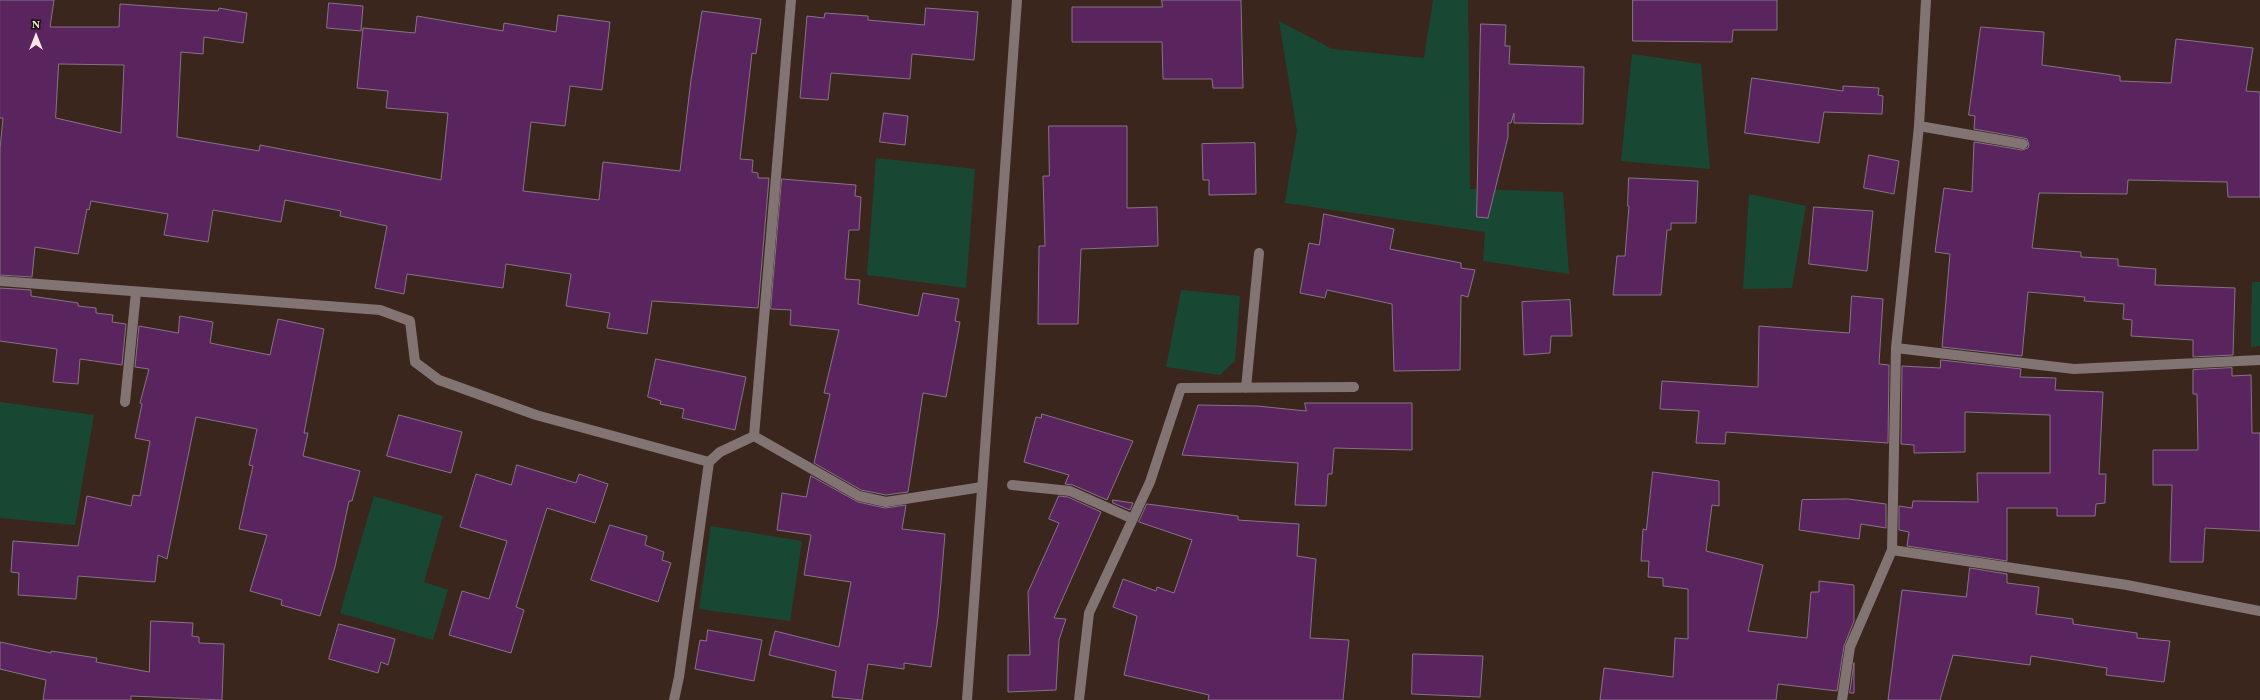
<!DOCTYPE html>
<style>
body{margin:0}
#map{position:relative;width:2260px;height:700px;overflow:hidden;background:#3b261e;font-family:Georgia,serif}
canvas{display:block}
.north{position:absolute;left:16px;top:16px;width:40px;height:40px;-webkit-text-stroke:3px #1b120e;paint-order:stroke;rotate:0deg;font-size:11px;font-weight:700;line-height:16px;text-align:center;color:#f7e8e3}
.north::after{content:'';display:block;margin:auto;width:14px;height:18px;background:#f7e8e3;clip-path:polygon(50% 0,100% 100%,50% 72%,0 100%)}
</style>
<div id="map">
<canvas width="2260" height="700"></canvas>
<div class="north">N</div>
</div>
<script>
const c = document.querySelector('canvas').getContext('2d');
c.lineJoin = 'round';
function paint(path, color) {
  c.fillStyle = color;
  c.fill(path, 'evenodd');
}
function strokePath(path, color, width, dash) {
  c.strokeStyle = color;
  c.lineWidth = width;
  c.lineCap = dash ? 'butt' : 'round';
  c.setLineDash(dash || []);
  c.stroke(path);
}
paint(new Path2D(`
 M 1433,0 L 1468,0 L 1470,189 L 1563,192 L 1569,274 L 1483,261 L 1485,232 L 1285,203 L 1297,131 L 1279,21 L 1332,49 L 1424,58 Z
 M 1632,54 L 1701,64 L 1710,169 L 1621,161 Z
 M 876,158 L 975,169 L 966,288 L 867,275 Z
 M 1749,194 L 1806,206 L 1792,288 L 1743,289 Z
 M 2252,282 L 2260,282 L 2260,346 L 2251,347 Z
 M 1181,290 L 1240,296 L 1235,361 L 1220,375 L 1166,367 Z
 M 0,402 L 94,415 L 75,525 L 0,518 Z
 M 374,496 L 443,516 L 424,582 L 448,590 L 433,640 L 340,613 Z
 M 711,526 L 802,541 L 790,621 L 699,609 Z`), '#184834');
const building = new Path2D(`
 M 0,0 L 54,0 L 50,27 L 119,27 L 120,4 L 218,11 L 219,8 L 247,13 L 243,43 L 204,37 L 203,54 L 181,52 L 177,137 L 259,151 L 260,145 L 441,180 L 448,113 L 386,108 L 388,91 L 357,88 L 363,28 L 415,33 L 417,16 L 503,31 L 504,23 L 556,32 L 558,15 L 610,22 L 602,90 L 570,86 L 565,126 L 531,122 L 523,191 L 599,200 L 603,162 L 680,171 L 691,80 L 702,11 L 761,19 L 756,54 L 752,53 L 740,159 L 753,160 L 752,172 L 758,173 L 758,178 L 769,178 L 758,308 L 652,301 L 647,334 L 607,328 L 610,313 L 566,306 L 571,274 L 506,264 L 503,288 L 407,274 L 404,294 L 375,288 L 387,226 L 340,216 L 341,211 L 285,200 L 281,222 L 213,210 L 208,242 L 164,235 L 168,214 L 91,201 L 89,210 L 87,209 L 78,254 L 35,247 L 32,277 L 0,275 L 0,149 L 3,118 L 0,118 ZM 59,64 L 124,65 L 121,133 L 56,118 Z
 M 1162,0 L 1241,0 L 1243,88 L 1213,88 L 1212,79 L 1163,79 L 1162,42 L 1072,42 L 1072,7 L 1162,7 Z
 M 1633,0 L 1777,0 L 1777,30 L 1733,30 L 1732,42 L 1633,41 Z
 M 329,3 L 363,6 L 361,31 L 327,28 Z
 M 926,8 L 978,12 L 974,60 L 912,54 L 910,79 L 831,73 L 828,100 L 800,98 L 807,16 L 824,18 L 825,13 L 868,16 L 868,20 L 924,25 Z
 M 1481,24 L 1506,25 L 1505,46 L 1510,46 L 1509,64 L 1584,67 L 1583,124 L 1514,123 L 1514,113 L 1511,123 L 1508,123 L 1508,137 L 1488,218 L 1477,217 Z
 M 1981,27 L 2044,32 L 2042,65 L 2120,76 L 2120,81 L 2171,83 L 2176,39 L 2253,48 L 2246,91 L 2260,92 L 2260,197 L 2228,197 L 2227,182 L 2128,180 L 2127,194 L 2039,193 L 2032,248 L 2081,252 L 2081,257 L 2118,259 L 2118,266 L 2156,269 L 2155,285 L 2235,288 L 2233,355 L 2193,357 L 2193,340 L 2131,336 L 2132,320 L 2123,319 L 2124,304 L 2084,301 L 2085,297 L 2028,292 L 2022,356 L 1942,347 L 1950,254 L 1935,252 L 1944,188 L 1972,192 L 1974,142 L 2022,150 L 2028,148 L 2029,145 L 2027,139 L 2024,138 L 1974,129 L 1975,116 L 1969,115 Z
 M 1752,78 L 1843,91 L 1843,86 L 1879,88 L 1878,95 L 1883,96 L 1882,114 L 1824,112 L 1819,143 L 1745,133 Z
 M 884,113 L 908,116 L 905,145 L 880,142 Z
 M 1049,126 L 1127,126 L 1127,208 L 1157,207 L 1158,246 L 1081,249 L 1078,324 L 1038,324 L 1039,246 L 1045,246 L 1043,176 L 1049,176 Z
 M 1255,143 L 1256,194 L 1209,195 L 1209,180 L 1203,180 L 1202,144 Z
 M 1869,155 L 1899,161 L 1894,194 L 1864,188 Z
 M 1629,178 L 1698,181 L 1696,223 L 1671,223 L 1671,230 L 1667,230 L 1661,295 L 1613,295 L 1617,256 L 1625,256 L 1629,206 L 1628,206 Z
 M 782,179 L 856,185 L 855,196 L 861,197 L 859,230 L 849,230 L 845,279 L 860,280 L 858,304 L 918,316 L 923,293 L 959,299 L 955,321 L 960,322 L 946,397 L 923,393 L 908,492 L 886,495 L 861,490 L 814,463 L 830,394 L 824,393 L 839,330 L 790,325 L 791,310 L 771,309 Z
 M 1814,207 L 1873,211 L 1867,271 L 1809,264 Z
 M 1324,214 L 1394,229 L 1390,249 L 1461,263 L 1461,268 L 1475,270 L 1468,297 L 1461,295 L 1460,370 L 1394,371 L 1392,304 L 1327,290 L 1325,298 L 1300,293 L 1309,243 L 1319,245 Z
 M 0,288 L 31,290 L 31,296 L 78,303 L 78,306 L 96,308 L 96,313 L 113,315 L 112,322 L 126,324 L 122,365 L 80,359 L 78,384 L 53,382 L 57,349 L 0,341 Z
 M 1852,296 L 1883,299 L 1879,364 L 1889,365 L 1888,443 L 1726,432 L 1725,444 L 1696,443 L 1699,411 L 1660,409 L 1662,381 L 1758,387 L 1759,326 L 1849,333 Z
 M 1570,300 L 1572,336 L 1551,336 L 1550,353 L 1524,355 L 1522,302 Z
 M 180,316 L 213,322 L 210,343 L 270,355 L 278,319 L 324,329 L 304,433 L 308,433 L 303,456 L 360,471 L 352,501 L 349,501 L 335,567 L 320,616 L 281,605 L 282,600 L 250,591 L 267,535 L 239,529 L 253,466 L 249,465 L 257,429 L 196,417 L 167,559 L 158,555 L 155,582 L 78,576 L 76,599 L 18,595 L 19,573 L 11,572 L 13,541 L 78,546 L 87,496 L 131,506 L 133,495 L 140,496 L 150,441 L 135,438 L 142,404 L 140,403 L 149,369 L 135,367 L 139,326 L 178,333 Z
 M 656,359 L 746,377 L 735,430 L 682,418 L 684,409 L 660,404 L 661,401 L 648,397 Z
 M 1941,360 L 2021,369 L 2020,377 L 2056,378 L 2055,390 L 2103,392 L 2099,474 L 2106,474 L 2105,503 L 2096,504 L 2095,516 L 2057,516 L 2057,508 L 2007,508 L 2007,561 L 1907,546 L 1909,532 L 1899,530 L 1899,506 L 1912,508 L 1913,501 L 1978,502 L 1977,473 L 2050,473 L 2050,415 L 1965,412 L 1965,452 L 1914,453 L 1914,445 L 1901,444 L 1902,366 L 1940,368 Z
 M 2232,368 L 2232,376 L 2251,375 L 2252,433 L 2260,433 L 2260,531 L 2205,528 L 2203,562 L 2170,562 L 2172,485 L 2153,485 L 2153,450 L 2198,450 L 2197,394 L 2193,394 L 2193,370 Z
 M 1305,403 L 1412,403 L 1412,450 L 1334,448 L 1332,474 L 1328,474 L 1326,506 L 1295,505 L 1298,463 L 1182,455 L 1198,405 L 1257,406 L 1306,411 Z
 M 1042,414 L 1133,441 L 1107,500 L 1073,485 L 1065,484 L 1069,475 L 1024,462 L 1036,417 L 1041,418 Z
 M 399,415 L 462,432 L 451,473 L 387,456 Z
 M 517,465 L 576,483 L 579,474 L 608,484 L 595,523 L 547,508 L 516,607 L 524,610 L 511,653 L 449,635 L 462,591 L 489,599 L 507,541 L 460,527 L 476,474 L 511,485 Z
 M 1653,472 L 1719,481 L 1719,506 L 1712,505 L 1706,551 L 1763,565 L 1748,631 L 1807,638 L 1811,592 L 1819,592 L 1819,581 L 1854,585 L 1854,621 L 1844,646 L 1837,691 L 1778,684 L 1776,700 L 1600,700 L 1604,668 L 1673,677 L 1675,638 L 1688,639 L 1688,589 L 1663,586 L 1663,578 L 1648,577 L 1649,561 L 1641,561 L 1643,529 L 1646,530 Z
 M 811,476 L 858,502 L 885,508 L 906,505 L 902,529 L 945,534 L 938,617 L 931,667 L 904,663 L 904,669 L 868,664 L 862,700 L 832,697 L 836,671 L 769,655 L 775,631 L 839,647 L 851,582 L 804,575 L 811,535 L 777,530 L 782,493 L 806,497 Z
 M 1059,496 L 1068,497 L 1101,512 L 1054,618 L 1066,619 L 1059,640 L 1056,690 L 1008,692 L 1008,655 L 1030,655 L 1028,592 L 1059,523 L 1049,519 Z
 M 1848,499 L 1886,504 L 1886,528 L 1861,524 L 1859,539 L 1799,530 L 1802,500 Z
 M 1113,500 L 1133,503 L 1130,510 L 1113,503 Z
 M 1147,504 L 1238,516 L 1238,520 L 1299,524 L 1297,556 L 1316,559 L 1310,638 L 1349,640 L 1343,700 L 1208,700 L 1209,695 L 1124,675 L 1137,616 L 1113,607 L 1123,579 L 1156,591 L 1157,587 L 1174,593 L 1192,540 L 1139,522 Z
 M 610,525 L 647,536 L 645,545 L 664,552 L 662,560 L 671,563 L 658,602 L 591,580 Z
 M 1970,568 L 2007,574 L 2007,583 L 2039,587 L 2036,614 L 2073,619 L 2073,624 L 2137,633 L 2137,638 L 2170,641 L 2164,682 L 2106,675 L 2107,668 L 2031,656 L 2030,665 L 1953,655 L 1940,700 L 1888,700 L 1902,590 L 1966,597 Z
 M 151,621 L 193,623 L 192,636 L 199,637 L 199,643 L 224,644 L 222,700 L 131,696 L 131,700 L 43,700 L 46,680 L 0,669 L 0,642 L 51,653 L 51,651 L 97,658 L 96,662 L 149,672 Z
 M 339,624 L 395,639 L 388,665 L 381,662 L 378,673 L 329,659 Z
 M 708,630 L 762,640 L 754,681 L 695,669 L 700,640 L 706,641 Z
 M 1413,654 L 1483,656 L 1480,697 L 1412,694 Z
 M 1854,663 L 1854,693 L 1850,693 Z`);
paint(building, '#5a255e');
strokePath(building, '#857386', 1);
strokePath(new Path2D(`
 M 1919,126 L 2023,144
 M 0,281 L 380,310 L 410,321 L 415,362 L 439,380 L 536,415 L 709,462
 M 1896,348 L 2074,369 L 2260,360
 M 1246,388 L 1259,253
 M 125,402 L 136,292
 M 754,436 L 791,0
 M 754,436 L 859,496 L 886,502 L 982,487
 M 1012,485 L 1070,491 L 1133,519
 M 1892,550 L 2127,585 L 2260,611
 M 674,700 L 679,677 L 709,462 L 720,452 L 754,436
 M 967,700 L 1017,0
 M 1079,700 L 1089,613 L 1150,482 L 1181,388 L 1354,387
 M 1842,700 L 1850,647 L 1892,550 L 1896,348 L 1919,126 L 1926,0`), '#817473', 10);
</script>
